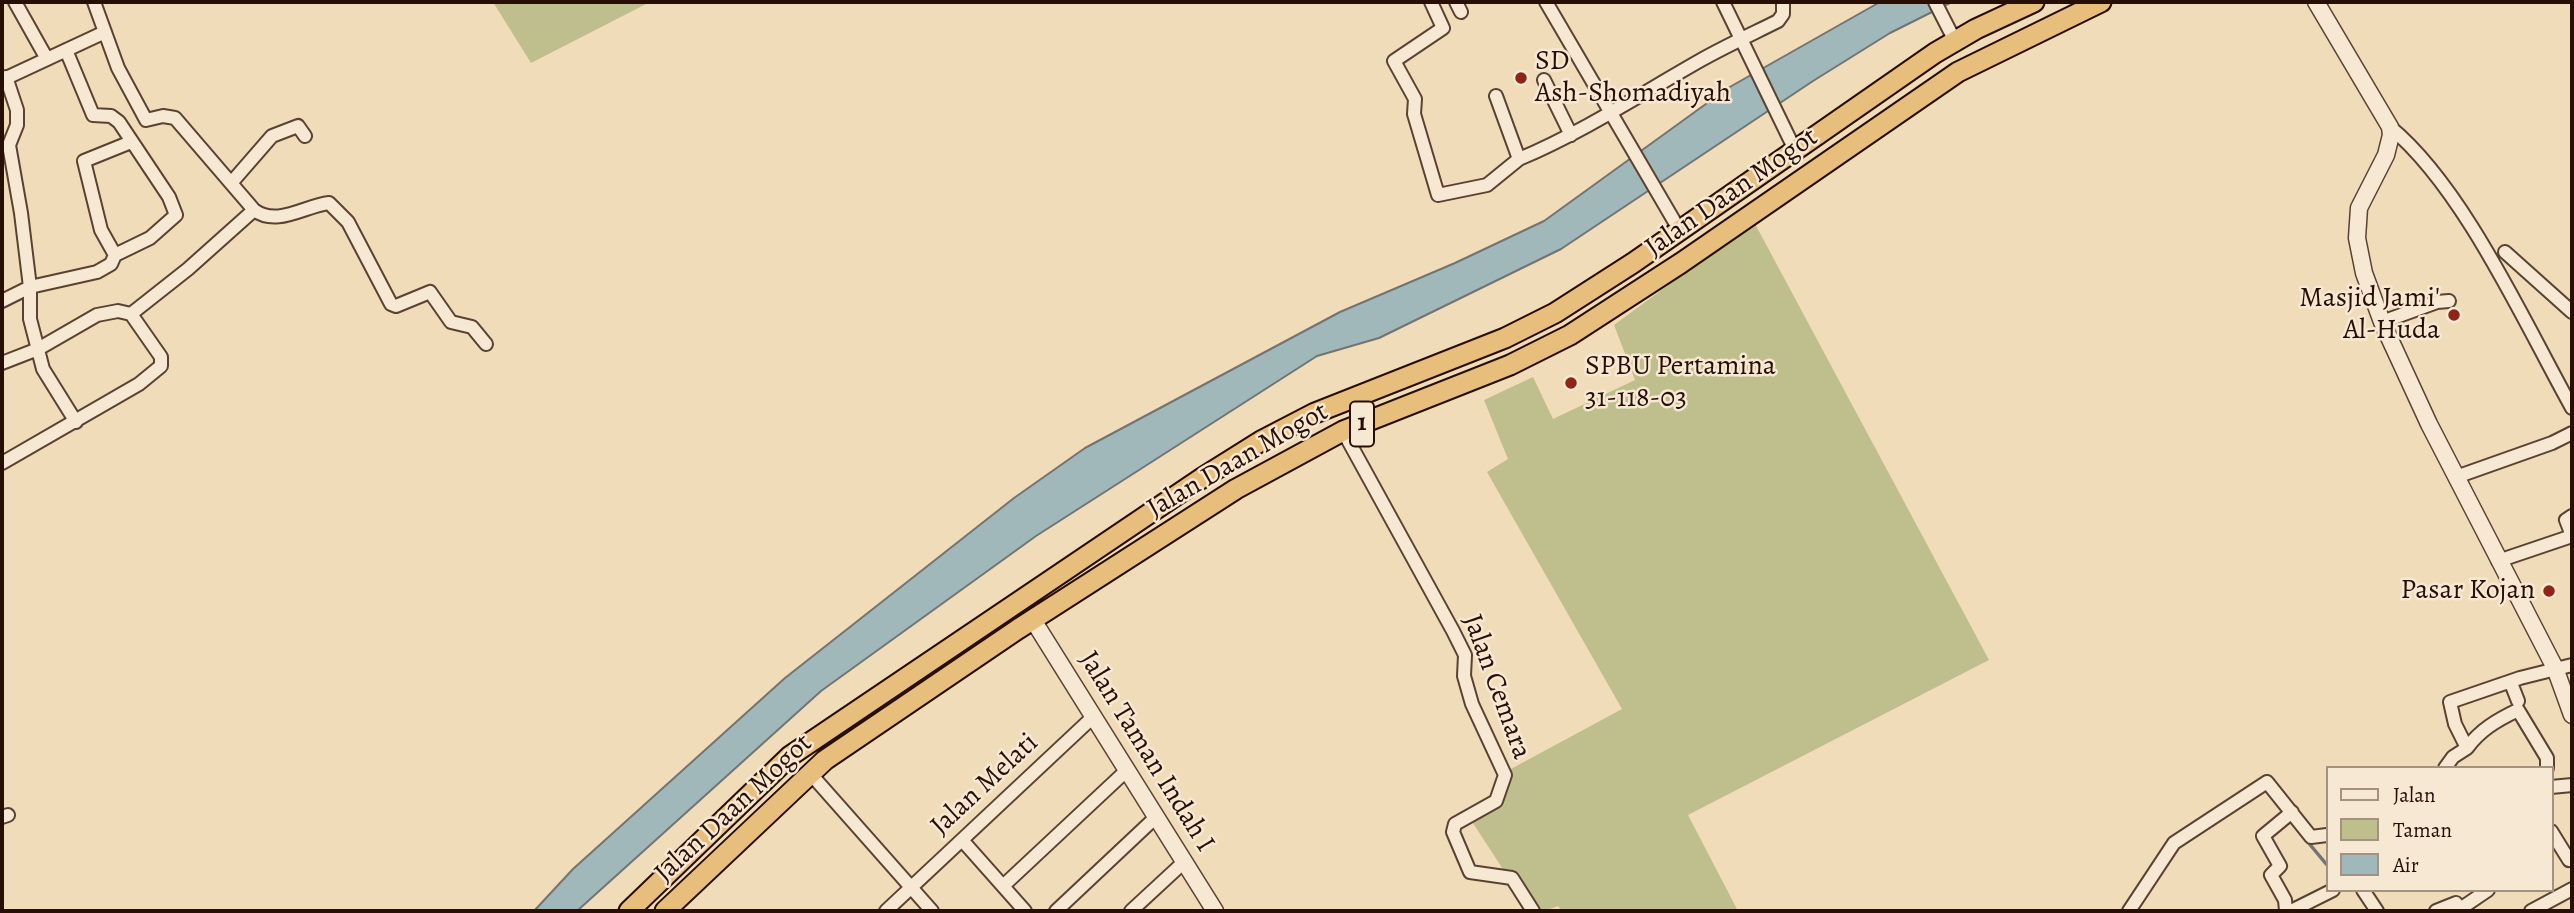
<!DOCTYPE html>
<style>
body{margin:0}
#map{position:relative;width:2574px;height:913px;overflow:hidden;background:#f1dcb9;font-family:Alegreya,serif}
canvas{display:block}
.frame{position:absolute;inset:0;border:4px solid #280f06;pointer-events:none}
.legend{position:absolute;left:2326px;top:766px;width:228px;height:126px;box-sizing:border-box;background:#f6e8d2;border:2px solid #a49180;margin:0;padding:9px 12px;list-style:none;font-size:21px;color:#280f06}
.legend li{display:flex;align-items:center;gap:14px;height:35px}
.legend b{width:35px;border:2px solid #a49180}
</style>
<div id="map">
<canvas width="2574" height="913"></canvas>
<div class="frame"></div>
<ul class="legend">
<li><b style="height:9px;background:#f6e8d2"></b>Jalan</li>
<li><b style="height:19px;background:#bebf8c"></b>Taman</li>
<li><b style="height:19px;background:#a1b8bb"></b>Air</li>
</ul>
</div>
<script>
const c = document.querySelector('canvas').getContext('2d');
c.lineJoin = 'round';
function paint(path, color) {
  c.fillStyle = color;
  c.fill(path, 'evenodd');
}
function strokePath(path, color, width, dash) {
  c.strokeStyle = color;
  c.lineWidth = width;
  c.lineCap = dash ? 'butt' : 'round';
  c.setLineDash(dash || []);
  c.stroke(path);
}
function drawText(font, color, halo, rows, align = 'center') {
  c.font = font + ' Alegreya,serif';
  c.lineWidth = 5;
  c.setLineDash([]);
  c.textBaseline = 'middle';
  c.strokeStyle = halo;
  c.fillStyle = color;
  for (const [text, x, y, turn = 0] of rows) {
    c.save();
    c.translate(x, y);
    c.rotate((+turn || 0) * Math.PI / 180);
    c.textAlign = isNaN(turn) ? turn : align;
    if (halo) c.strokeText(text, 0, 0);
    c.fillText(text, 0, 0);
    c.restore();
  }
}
paint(new Path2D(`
 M 493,2 L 650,2 L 531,63 Z
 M 1754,222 L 1989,660 L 1688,815 L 1738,911 L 1562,911 L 1558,906 L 1544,911 L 1530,911 L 1471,820 L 1500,802 L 1509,770 L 1622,709 L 1487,472 L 1508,459 L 1484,400 L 1533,377 L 1553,419 L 1635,380 L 1614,325 Z`), '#bebf8c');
const water = new Path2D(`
 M 1880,2 L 1952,2 L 1890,33 L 1813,81 L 1561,249 L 1379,338 L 1317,356 L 1036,536 L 821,691 L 577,911 L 534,911 L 573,869 L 785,678 L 1014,498 L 1085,448 L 1340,312 L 1455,263 L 1544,221 L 1728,88 Z`);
paint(water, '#a1b8bb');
strokePath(water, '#717473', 2);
strokePath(new Path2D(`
 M 2307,841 L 2327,865`), '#717473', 3.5);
const minor = new Path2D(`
 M 15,2 L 47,59
 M 94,2 L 118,68 L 146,120 L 163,116 L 175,118 L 254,210
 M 1431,2 L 1443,28 L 1394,61 L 1415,99 L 1414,114 L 1438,195 L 1487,185 L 1519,159
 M 1456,2 L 1461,12
 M 1546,2 L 1680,231
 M 1723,2 L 1795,150
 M 1935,2 L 1955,41
 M 6,77 L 17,110 L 17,125 L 9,145 L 21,213 L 30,287 L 30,319 L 43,369 L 76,422
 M 2,80 L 105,32
 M 1544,80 L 1571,135
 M 1496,96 L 1519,159 C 1583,132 1641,94 1701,60 C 1726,46 1752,34 1778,21 L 1783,14 L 1783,2
 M 2390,127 C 2464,188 2524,322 2572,408
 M 232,182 L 272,136 L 298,126 L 305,136
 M 2505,252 L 2572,312
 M 115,255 L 101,230 L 84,161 L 131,142
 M 2,301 L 30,287 L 97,272 L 111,264 L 115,255 L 150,238 L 176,215 L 169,197 L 119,122 L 111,116 L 93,115 L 66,50
 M 2382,322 L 2437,302 L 2449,301
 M 2,363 L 38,349 L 97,315 L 118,311 L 131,314
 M 1343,431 L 1453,631 L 1465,655 L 1464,676 L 1472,704 L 1505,775 L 1496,801 L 1455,824 L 1453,832 L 1470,872 L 1512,878 L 1533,911
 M 2,463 L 139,384 L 161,366 L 161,357 L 131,314 L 188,269 L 254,210 C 277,227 304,206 329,203 L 348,222 L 391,304 L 396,306 L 430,292 L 451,322 L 472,327 L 486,344
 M 2456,477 L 2552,443 L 2572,433
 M 2498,561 L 2569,537 L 2571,533 L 2566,520 L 2572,516
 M 2511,683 L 2518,701
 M 2467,748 C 2480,730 2497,720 2518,710 L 2547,758 L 2547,768
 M 2445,768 L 2453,757 L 2467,748 L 2455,724 L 2450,702 L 2520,678 L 2572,665
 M 809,772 L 932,911
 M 2551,787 L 2572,785
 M 2,817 L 8,815
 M 2551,831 L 2569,860 L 2572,859
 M 962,840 L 1025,911
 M 1003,886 L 1126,771
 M 2363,890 L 2377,911
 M 2460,909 L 2488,890
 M 886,911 L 1093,717
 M 1056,911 L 1156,817
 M 1131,911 L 1184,862
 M 2129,911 L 2174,843 L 2267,782 L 2311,837 L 2327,835
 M 2286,911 L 2285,900 L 2271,875 L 2280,866 L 2263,836 L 2292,812
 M 2291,911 L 2333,890
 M 2436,911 L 2456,903 L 2461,911
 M 2531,911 L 2572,889`);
const tertiary = new Path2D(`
 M 2316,2 L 2390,127 L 2391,135 L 2386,155 L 2359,208 L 2357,238 L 2364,273 L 2382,322 L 2429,424 L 2555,668 L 2572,715
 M 1033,620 L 1215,911`);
const trunk = new Path2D(`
 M 629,911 L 790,756 L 1202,478 L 1261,441 L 1315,413 L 1505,338 L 1555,313 L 1633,263 L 1935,53 L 1976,29 L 2034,2
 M 665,911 L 825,760 L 1018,629 L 1236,489 L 1343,431 L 1510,365 L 1570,335 L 1681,263 L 1958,72 L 2101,2`);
strokePath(minor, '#5a4233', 16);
strokePath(tertiary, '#5a4233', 19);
strokePath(trunk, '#280f06', 23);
strokePath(minor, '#f6e8d2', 12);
strokePath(tertiary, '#f6e8d2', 16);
strokePath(trunk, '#e8be7c', 19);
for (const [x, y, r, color] of [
 [1521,78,7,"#8f2418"],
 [2454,315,7,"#8f2418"],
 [1571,383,7,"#8f2418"],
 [2549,591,7,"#8f2418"]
]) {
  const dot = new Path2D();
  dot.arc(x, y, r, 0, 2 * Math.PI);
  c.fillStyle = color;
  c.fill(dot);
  strokePath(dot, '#f6e8d2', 2.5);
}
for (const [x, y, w] of [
 [1362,424,24]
]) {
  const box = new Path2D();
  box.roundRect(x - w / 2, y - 22.5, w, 45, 5);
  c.fillStyle = '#f6e8d2';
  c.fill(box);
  strokePath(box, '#280f06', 2);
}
drawText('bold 26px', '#280f06', null, [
 ["1",1362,424]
]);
drawText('28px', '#280f06', '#f6e8d2', [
 ["SD",1535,62],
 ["Ash-Shomadiyah",1535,94],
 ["Masjid Jami'",2440,299,"right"],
 ["Al-Huda",2440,331,"right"],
 ["SPBU Pertamina",1585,367],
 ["31-118-03",1585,399],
 ["Pasar Kojan",2535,591,"right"]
], 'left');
drawText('28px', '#280f06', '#f6e8d2', [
 ["Jalan Daan Mogot",1732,193,-35],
 ["Jalan Daan Mogot",1238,461,-30],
 ["Jalan Cemara",1496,687,70],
 ["Jalan Taman Indah I",1146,752,58],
 ["Jalan Melati",985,785,-43],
 ["Jalan Daan Mogot",734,809,-43]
]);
</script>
